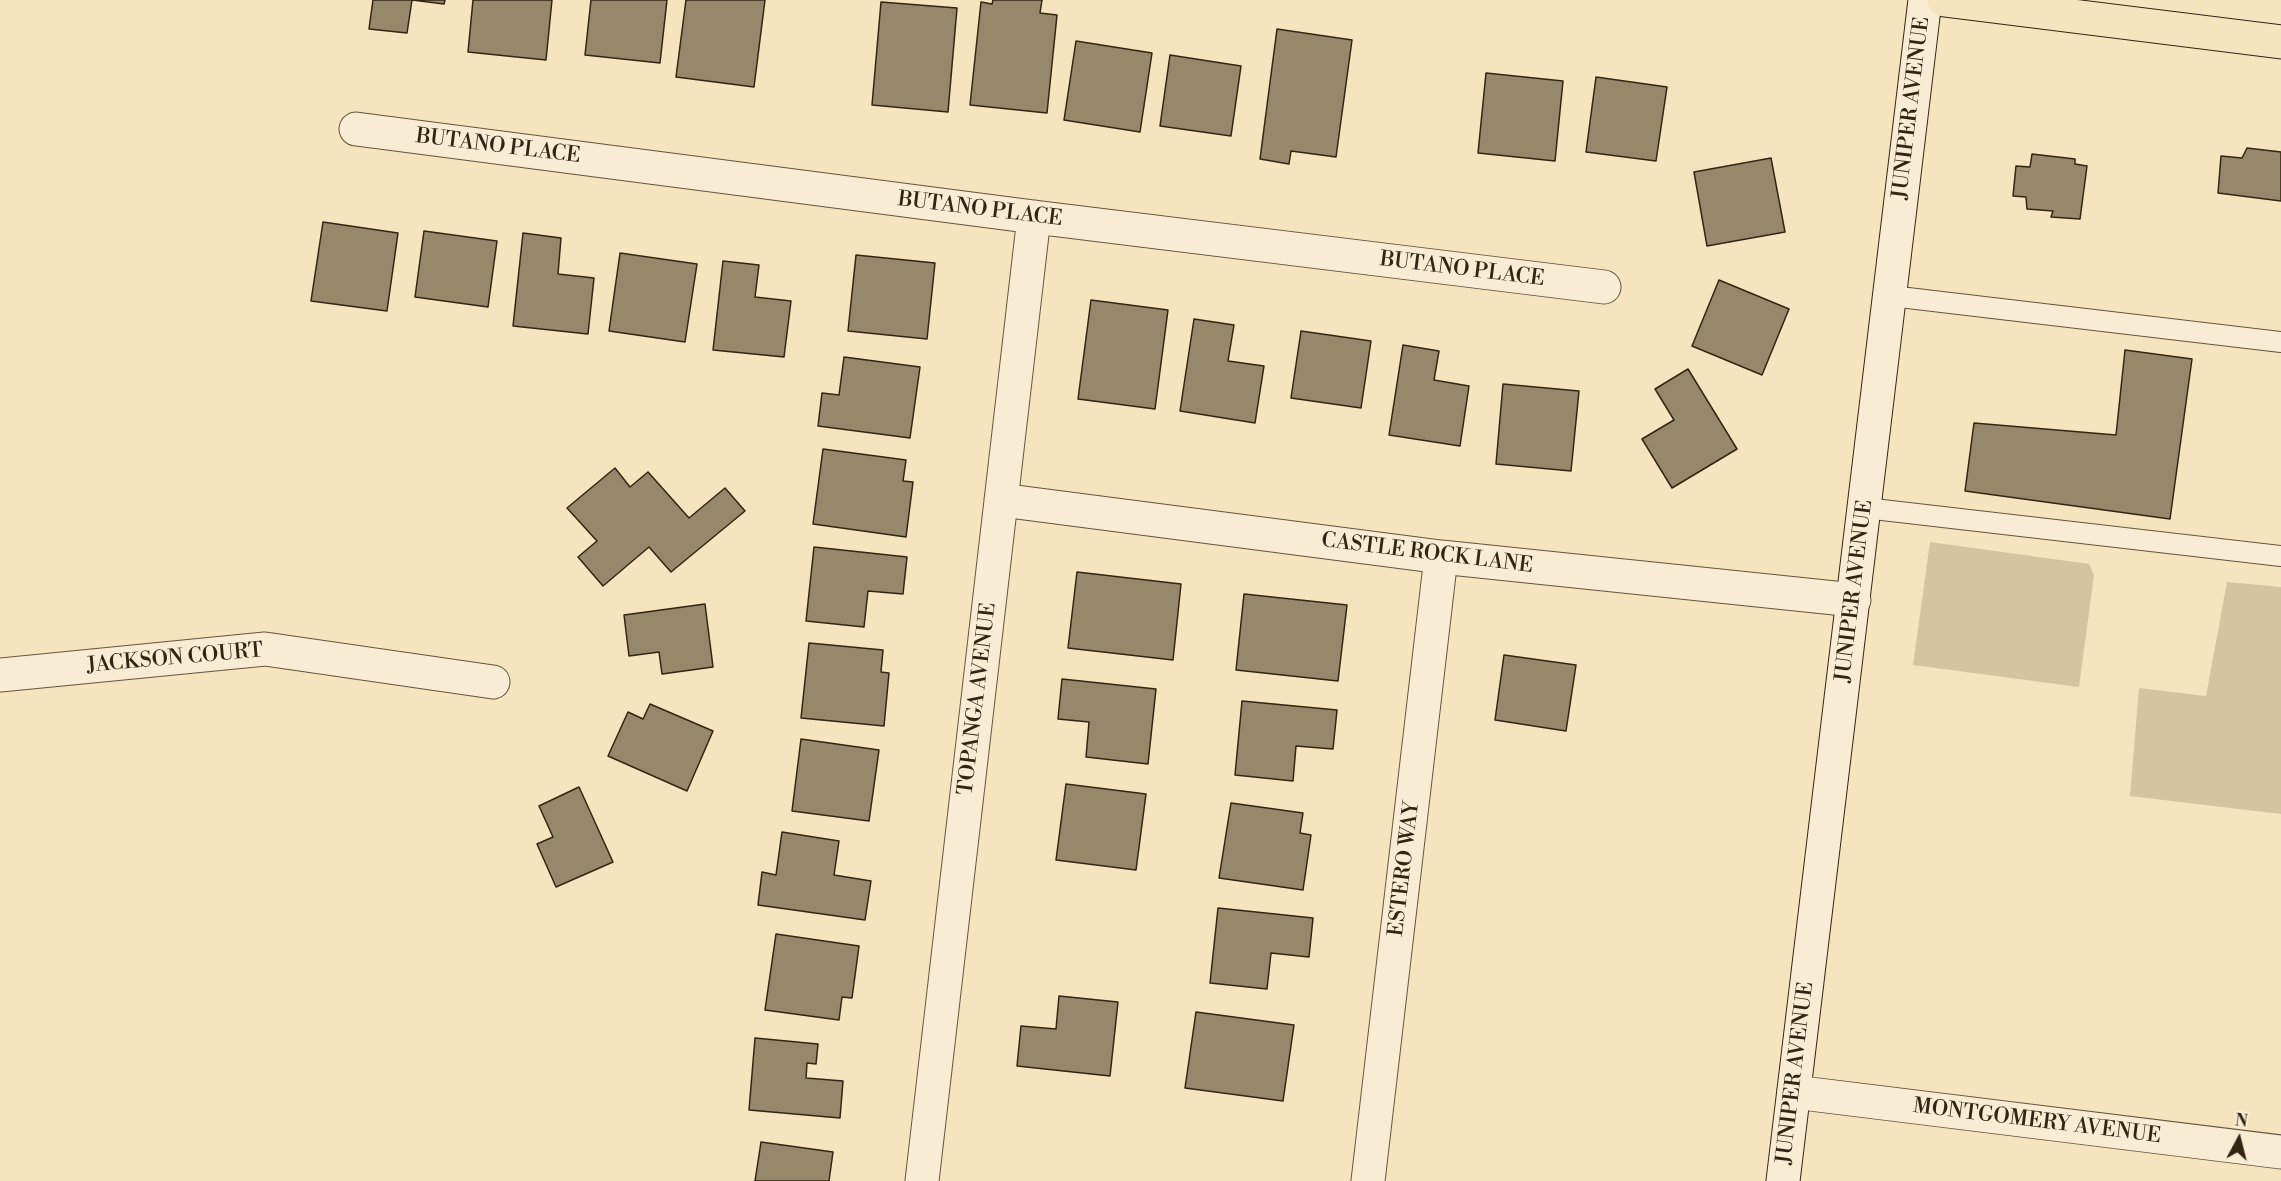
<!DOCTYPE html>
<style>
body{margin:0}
#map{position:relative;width:2281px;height:1181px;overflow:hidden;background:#f5e4bd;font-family:"Libre Bodoni",serif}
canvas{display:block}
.north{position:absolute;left:2209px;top:1109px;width:60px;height:60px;-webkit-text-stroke:4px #f8edd4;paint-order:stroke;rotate:7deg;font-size:16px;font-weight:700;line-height:24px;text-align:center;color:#332513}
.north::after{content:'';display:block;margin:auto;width:21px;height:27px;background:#332513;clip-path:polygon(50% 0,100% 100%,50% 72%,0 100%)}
</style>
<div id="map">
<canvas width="2281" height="1181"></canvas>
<div class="north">N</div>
</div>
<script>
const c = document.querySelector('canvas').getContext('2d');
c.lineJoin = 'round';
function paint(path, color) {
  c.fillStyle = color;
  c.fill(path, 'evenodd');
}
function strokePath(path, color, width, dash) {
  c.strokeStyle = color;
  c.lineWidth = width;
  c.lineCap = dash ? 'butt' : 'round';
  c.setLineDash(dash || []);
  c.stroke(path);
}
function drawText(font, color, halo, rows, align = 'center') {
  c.font = font + ' "Libre Bodoni",serif';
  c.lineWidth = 5;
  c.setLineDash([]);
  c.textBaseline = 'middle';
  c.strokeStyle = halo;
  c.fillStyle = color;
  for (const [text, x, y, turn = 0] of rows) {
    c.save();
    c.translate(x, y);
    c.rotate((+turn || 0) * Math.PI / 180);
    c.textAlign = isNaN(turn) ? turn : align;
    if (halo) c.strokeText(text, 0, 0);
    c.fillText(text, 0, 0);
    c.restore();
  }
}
paint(new Path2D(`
 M 1930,542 L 2089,564 L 2094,575 L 2079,687 L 1913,665 Z
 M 2227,582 L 2281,587 L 2281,814 L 2130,796 L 2139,688 L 2206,696 Z`), '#d4c4a0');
const building = new Path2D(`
 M 373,0 L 445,0 L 444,4 L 412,0 L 407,33 L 369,29 Z
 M 473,0 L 552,0 L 546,60 L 468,52 Z
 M 591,0 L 667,0 L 660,63 L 585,55 Z
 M 686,0 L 765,0 L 754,87 L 676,77 Z
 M 993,0 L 1042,0 L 1040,13 L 1057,15 L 1047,113 L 970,105 L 981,2 L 992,4 Z
 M 881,2 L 957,8 L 948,112 L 872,105 Z
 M 1277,29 L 1352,40 L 1336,157 L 1291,151 L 1289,164 L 1260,159 Z
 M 1076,41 L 1152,53 L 1140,132 L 1064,120 Z
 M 1170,55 L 1241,66 L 1231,136 L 1160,126 Z
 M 1486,73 L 1563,81 L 1555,161 L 1478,153 Z
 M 1596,77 L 1667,87 L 1656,161 L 1586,152 Z
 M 2247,148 L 2281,152 L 2281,201 L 2218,193 L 2221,156 L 2242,158 Z
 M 2032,154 L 2075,159 L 2075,164 L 2087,166 L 2080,219 L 2051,217 L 2053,211 L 2027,209 L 2026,197 L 2013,196 L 2016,166 L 2030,167 Z
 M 1771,158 L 1785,232 L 1707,246 L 1694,172 Z
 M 323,222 L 398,233 L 387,311 L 311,301 Z
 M 424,231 L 497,241 L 488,307 L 415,297 Z
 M 523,233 L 561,238 L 558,274 L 594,278 L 588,334 L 513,326 Z
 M 620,253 L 697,264 L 685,342 L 609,331 Z
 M 856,255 L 935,263 L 927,339 L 848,331 Z
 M 723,261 L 759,265 L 755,297 L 791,301 L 784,357 L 713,350 Z
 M 1719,280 L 1789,309 L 1762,375 L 1692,346 Z
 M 1091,300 L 1168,310 L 1155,409 L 1078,399 Z
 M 1194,319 L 1234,325 L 1228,361 L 1264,366 L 1255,423 L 1180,411 Z
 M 1301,331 L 1371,341 L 1361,408 L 1291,398 Z
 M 1403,345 L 1439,351 L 1434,380 L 1469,386 L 1460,446 L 1389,435 Z
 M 2125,350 L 2192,359 L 2170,519 L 1965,491 L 1974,423 L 2116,435 Z
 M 844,357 L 920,367 L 910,438 L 818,426 L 822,393 L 839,395 Z
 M 1688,369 L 1737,449 L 1672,488 L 1642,439 L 1674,420 L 1655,389 Z
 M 1503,384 L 1579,391 L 1571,471 L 1496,464 Z
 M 823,449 L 906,460 L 903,481 L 913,482 L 906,537 L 813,524 Z
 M 615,468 L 630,487 L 648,472 L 689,518 L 725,488 L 745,511 L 671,572 L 649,547 L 603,586 L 578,557 L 597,541 L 567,508 Z
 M 814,547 L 907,557 L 903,594 L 868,591 L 864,627 L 806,621 Z
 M 1077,572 L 1181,584 L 1173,660 L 1068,648 Z
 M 1244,594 L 1347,605 L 1338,681 L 1236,670 Z
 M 705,604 L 713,667 L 662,674 L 659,652 L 629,656 L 624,615 Z
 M 809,643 L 883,650 L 881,672 L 889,673 L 884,726 L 801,718 Z
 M 1504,655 L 1576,665 L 1566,731 L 1495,720 Z
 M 1062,679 L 1156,689 L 1148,764 L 1086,757 L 1089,722 L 1058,719 Z
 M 1242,701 L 1337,710 L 1333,749 L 1296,746 L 1293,781 L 1235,775 Z
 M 650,704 L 713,731 L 687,791 L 608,756 L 628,712 L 643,719 Z
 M 801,739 L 879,750 L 869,821 L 792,811 Z
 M 1066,784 L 1146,794 L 1136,870 L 1056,860 Z
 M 579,787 L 613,862 L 556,887 L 537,844 L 553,837 L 539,806 Z
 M 1231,803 L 1303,813 L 1300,833 L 1311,835 L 1303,890 L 1219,878 Z
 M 782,832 L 839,841 L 834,875 L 871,881 L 865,920 L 758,905 L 762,872 L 776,875 Z
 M 1218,908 L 1313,918 L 1309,957 L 1271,953 L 1267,989 L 1210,983 Z
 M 776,934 L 859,946 L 852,998 L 842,997 L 839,1020 L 765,1010 Z
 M 1059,996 L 1118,1002 L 1110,1076 L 1017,1066 L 1021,1026 L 1056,1029 Z
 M 1196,1012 L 1294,1025 L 1283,1101 L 1185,1088 Z
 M 755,1038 L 818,1044 L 816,1064 L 807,1063 L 806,1078 L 843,1081 L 840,1118 L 749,1110 Z
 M 761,1142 L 833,1152 L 829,1181 L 755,1181 Z`);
paint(building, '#98886b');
strokePath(building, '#332513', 1.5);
const lane = new Path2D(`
 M 1891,296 L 2281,342
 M 1865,508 L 2281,556`);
const street = new Path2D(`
 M 356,129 L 1034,217 L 1604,287
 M 1001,500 L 1441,557 L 1854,600
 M 0,675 L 265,649 L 493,682
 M 1794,1092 L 2281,1152
 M 922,1181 L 1034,217
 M 1368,1181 L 1441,557`);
const secondary = new Path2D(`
 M 1783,1181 L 1925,0`);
const primary = new Path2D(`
 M 1944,0 L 2281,42`);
strokePath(lane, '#64553e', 22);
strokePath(street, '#64553e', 35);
strokePath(secondary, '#332513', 35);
strokePath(primary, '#332513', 35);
strokePath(lane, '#f8edd4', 20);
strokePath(street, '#f8edd4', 33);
strokePath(secondary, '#f8edd4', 33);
strokePath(primary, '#f5e4bd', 33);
drawText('21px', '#332513', '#f8edd4', [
 ["JUNIPER AVENUE",1912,108,-83],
 ["BUTANO PLACE",498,147,7],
 ["BUTANO PLACE",980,210,7],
 ["BUTANO PLACE",1462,270,7],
 ["CASTLE ROCK LANE",1427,554,7],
 ["JUNIPER AVENUE",1855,591,-83],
 ["JACKSON COURT",175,659,-5],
 ["TOPANGA AVENUE",978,699,-83],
 ["ESTERO WAY",1405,869,-83],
 ["JUNIPER AVENUE",1796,1073,-83],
 ["MONTGOMERY AVENUE",2037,1122,7]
]);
</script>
